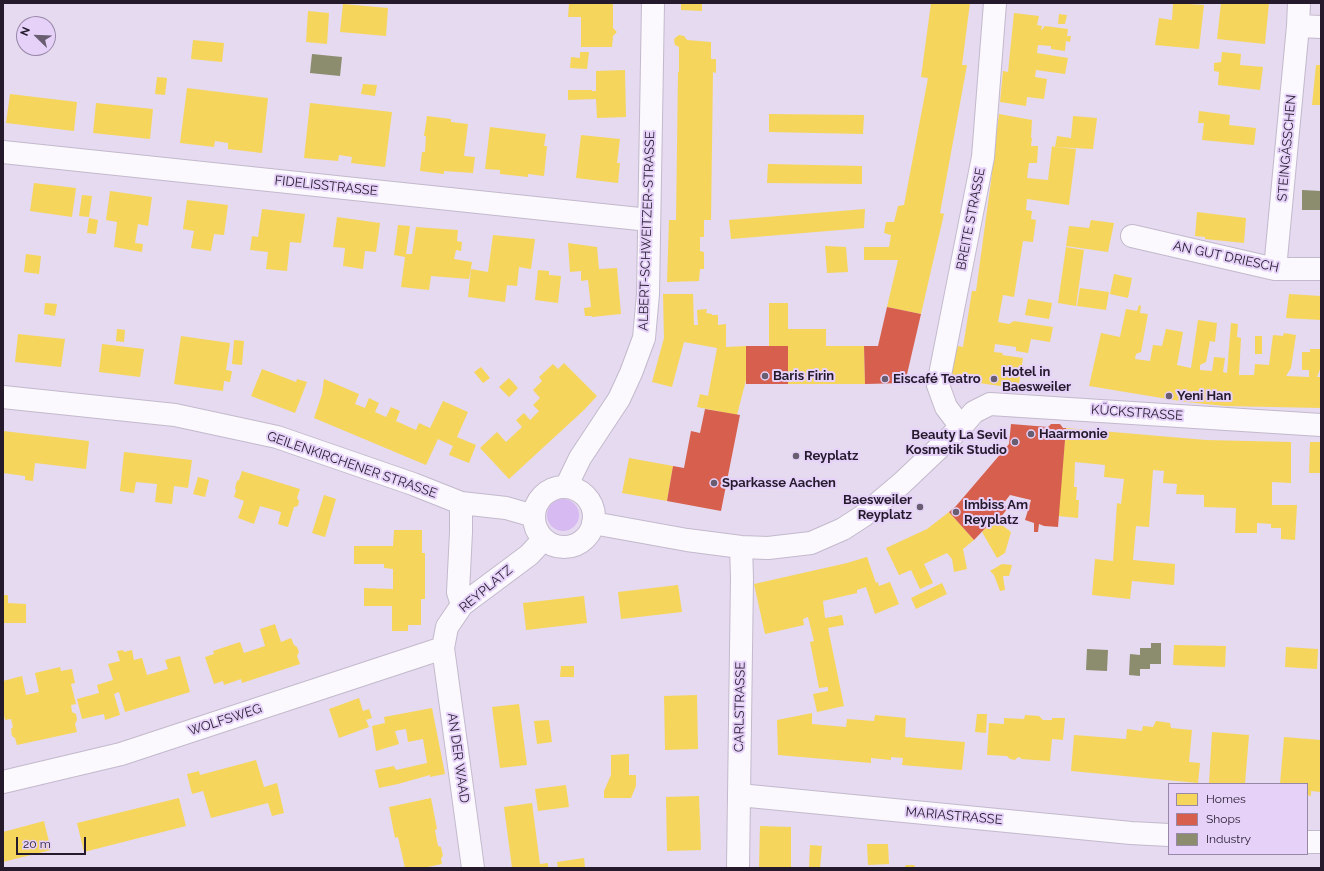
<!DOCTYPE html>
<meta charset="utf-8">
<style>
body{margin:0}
#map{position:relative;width:1324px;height:871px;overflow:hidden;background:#e5daf0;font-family:Raleway,sans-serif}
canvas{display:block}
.frame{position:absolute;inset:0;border:4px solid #241a2c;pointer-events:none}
.legend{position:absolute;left:1168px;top:783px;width:140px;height:72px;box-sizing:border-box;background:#e6d1f9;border:1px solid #9888a7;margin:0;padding:5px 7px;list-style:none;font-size:12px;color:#241a2c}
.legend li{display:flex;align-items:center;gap:8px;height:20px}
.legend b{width:20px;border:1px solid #9888a7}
.north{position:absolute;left:16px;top:16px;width:40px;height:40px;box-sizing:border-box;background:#e6d1f9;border:1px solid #9888a7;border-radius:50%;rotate:293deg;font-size:11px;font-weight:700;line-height:16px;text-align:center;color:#241a2c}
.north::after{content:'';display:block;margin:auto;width:14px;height:18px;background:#685d71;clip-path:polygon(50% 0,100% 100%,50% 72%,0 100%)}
.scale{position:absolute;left:16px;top:837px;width:70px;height:18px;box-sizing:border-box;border:2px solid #241a2c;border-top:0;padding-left:5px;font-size:12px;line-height:14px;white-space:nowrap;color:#241a2c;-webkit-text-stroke:3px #e6d1f9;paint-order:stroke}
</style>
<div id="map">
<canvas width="1324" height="871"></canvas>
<div class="frame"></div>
<ul class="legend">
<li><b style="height:11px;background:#f6d55c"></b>Homes</li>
<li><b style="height:11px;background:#d6604d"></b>Shops</li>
<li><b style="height:11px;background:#8c8c6e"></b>Industry</li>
</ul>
<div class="north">N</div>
<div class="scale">20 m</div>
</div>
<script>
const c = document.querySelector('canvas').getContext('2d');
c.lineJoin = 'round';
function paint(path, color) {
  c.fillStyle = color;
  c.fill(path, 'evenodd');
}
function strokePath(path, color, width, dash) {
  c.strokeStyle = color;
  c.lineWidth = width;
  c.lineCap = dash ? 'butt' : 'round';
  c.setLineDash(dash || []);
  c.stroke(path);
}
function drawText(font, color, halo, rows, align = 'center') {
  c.font = font + ' Raleway,sans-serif';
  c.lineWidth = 4;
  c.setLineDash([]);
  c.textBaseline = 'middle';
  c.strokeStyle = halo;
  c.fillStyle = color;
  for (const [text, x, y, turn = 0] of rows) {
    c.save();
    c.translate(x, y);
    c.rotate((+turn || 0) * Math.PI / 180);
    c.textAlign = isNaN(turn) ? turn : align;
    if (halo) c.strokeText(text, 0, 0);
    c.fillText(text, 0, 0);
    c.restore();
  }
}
paint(new Path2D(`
 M547 515a16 16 0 1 1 32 0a16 16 0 1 1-32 0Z`), '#d7baf1');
paint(new Path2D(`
 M 569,3 L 613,3 L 613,28 L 617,32 L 613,36 L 612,47 L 581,47 L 581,17 L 568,17 Z
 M 681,3 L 702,3 L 702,11 L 681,10 Z
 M 931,3 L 970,3 L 962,65 L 967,65 L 940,213 L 944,214 L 921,314 L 887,307 L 898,260 L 864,260 L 864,247 L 889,247 L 891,235 L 884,233 L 886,222 L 894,222 L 898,206 L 904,205 L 928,78 L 921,77 Z
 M 1173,3 L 1204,5 L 1199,49 L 1155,45 L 1159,18 L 1172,20 Z
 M 1221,3 L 1269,3 L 1265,44 L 1217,39 Z
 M 343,4 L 388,8 L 386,36 L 340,32 Z
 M 308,11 L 329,13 L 327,44 L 306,42 Z
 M 1014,13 L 1039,16 L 1037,25 L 1042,26 L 1041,31 L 1045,26 L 1068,29 L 1067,36 L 1071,36 L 1070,42 L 1066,41 L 1065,51 L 1051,49 L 1051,46 L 1038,45 L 1037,53 L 1068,58 L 1065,74 L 1036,70 L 1035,77 L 1047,79 L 1044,99 L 1027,97 L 1026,106 L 1000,102 L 1003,71 L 1008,72 Z
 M 1059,14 L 1067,15 L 1065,24 L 1058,24 Z
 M 679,35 L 684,36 L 687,40 L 711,42 L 711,59 L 716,59 L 716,73 L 713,72 L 711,220 L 704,220 L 704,237 L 700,237 L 700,251 L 704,252 L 704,269 L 700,269 L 699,281 L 667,282 L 669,220 L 676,220 L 678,72 L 679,72 L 679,47 L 675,45 L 674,40 L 675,38 Z
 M 193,40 L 224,43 L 222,62 L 191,59 Z
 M 580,52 L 589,52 L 587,69 L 570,68 L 571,57 L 580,58 Z
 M 1222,52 L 1241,54 L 1240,65 L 1263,67 L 1260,90 L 1218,85 L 1219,72 L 1214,71 L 1214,63 L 1221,62 Z
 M 1316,65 L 1321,65 L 1321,105 L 1312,105 Z
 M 625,70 L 626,117 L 597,118 L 596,99 L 568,100 L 568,90 L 592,90 L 592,91 L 596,91 L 596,71 Z
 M 157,77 L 167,78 L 165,95 L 155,94 Z
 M 363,84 L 377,85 L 375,96 L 361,94 Z
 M 187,88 L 268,98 L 262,153 L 228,149 L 228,143 L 215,141 L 214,147 L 180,143 Z
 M 10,94 L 77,102 L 74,131 L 6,123 Z
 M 96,103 L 153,109 L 150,139 L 93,133 Z
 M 310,103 L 392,112 L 385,167 L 351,163 L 352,157 L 339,155 L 338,161 L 304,158 Z
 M 1199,111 L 1230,115 L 1229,125 L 1256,128 L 1254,145 L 1202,140 L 1204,123 L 1198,123 Z
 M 769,114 L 864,115 L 863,134 L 769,132 Z
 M 999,114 L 1032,120 L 1031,138 L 1032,138 L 1031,146 L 1038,146 L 1037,163 L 1029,163 L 1027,178 L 1048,180 L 1052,146 L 1055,147 L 1057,136 L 1071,138 L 1073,116 L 1097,118 L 1093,149 L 1055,147 L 1076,149 L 1069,205 L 1027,199 L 1026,210 L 1032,211 L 1031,219 L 1036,220 L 1033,242 L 1023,241 L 1014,297 L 1003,295 L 998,322 L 1009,324 L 1014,321 L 1053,327 L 1050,342 L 1031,339 L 1028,353 L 1016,351 L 1016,347 L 995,344 L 994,352 L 1003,353 L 1002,355 L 1023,358 L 1019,384 L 1015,388 L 950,379 L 955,349 L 959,346 L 963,347 L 972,291 L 976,291 L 992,174 L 991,174 Z
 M 427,116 L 451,119 L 451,122 L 468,124 L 464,156 L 475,157 L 473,173 L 444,171 L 444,174 L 420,171 L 422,152 L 425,152 L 426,136 L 424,136 Z
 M 490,127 L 546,134 L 544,146 L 547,146 L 544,176 L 528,174 L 528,177 L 500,174 L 500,170 L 485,169 Z
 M 581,135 L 620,139 L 617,163 L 620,163 L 618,183 L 576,178 Z
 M 768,164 L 862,166 L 862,184 L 767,183 Z
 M 34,183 L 76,188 L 72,217 L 30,211 Z
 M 110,191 L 152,197 L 148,226 L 138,224 L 135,243 L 143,244 L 142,252 L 114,247 L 117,222 L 106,220 Z
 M 82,195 L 92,196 L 89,217 L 79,216 Z
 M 187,200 L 228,205 L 224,235 L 214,234 L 211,251 L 191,248 L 194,231 L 183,229 Z
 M 262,209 L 305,214 L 301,243 L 290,242 L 287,271 L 266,269 L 268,252 L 250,250 L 252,236 L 258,237 Z
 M 865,209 L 864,228 L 731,239 L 729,220 Z
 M 1197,212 L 1246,218 L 1244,243 L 1205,239 L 1205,237 L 1195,236 Z
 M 337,217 L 380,223 L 376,252 L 365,251 L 363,269 L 343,266 L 345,248 L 333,247 Z
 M 89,218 L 98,220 L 96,234 L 87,233 Z
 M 1091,220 L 1114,223 L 1108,252 L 1066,246 L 1069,226 L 1089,228 Z
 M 398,225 L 410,226 L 406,254 L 412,254 L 416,227 L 458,230 L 457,241 L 462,242 L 461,251 L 456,250 L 454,259 L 472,262 L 469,279 L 431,276 L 429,290 L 401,287 L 405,257 L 394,255 Z
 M 493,235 L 535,239 L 531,269 L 519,267 L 517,286 L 507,285 L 505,302 L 468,297 L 471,269 L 488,272 Z
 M 568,243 L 597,247 L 599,269 L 617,268 L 621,314 L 592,317 L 592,316 L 585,316 L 584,308 L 591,307 L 588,280 L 581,281 L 581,271 L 570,272 Z
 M 825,246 L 846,247 L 848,272 L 827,273 Z
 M 1066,247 L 1084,250 L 1076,306 L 1058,303 Z
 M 26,254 L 41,256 L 39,274 L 24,272 Z
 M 538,270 L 549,271 L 549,275 L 561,276 L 558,303 L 535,300 Z
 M 1114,274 L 1132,278 L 1128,298 L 1110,294 Z
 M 1080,288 L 1109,292 L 1106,310 L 1077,306 Z
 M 663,294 L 693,294 L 694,325 L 698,325 L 697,310 L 707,309 L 706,313 L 712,314 L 712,315 L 718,315 L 718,325 L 726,324 L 726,347 L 746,346 L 746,380 L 737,415 L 697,407 L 700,394 L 708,396 L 717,348 L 684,342 L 672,387 L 652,382 L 664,338 Z
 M 1289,294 L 1321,296 L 1321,320 L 1286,318 Z
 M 1028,299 L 1052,303 L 1049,319 L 1025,315 Z
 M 45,303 L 57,304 L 55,316 L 44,314 Z
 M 769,303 L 788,303 L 788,329 L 826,329 L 826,346 L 864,346 L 865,384 L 788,384 L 788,346 L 769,346 Z
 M 1139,305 L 1141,306 L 1140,313 L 1148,314 L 1141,352 L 1136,354 L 1135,359 L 1150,361 L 1153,345 L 1162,346 L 1166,329 L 1183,332 L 1177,365 L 1191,368 L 1198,320 L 1217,323 L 1215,342 L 1210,341 L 1206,362 L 1200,365 L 1200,370 L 1212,371 L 1214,357 L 1225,358 L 1223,372 L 1227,373 L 1231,323 L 1238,324 L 1237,337 L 1241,338 L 1239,375 L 1254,375 L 1255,364 L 1269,365 L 1273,335 L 1283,336 L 1284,333 L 1296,335 L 1291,368 L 1286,376 L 1309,377 L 1309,370 L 1302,370 L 1302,352 L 1310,352 L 1310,349 L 1321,349 L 1321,367 L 1317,377 L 1321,377 L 1321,408 L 1225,406 L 1186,402 L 1089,386 L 1101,333 L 1120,337 L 1126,309 L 1137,311 Z
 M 117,329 L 125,330 L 124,342 L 116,341 Z
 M 18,334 L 65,339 L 61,367 L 15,362 Z
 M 181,336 L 230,343 L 226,370 L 232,371 L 230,382 L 224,381 L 223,391 L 174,384 Z
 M 1255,336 L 1262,336 L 1262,354 L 1255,354 Z
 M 234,340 L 244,341 L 242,365 L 232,364 Z
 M 102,344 L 144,349 L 140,377 L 99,372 Z
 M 564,363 L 597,396 L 584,410 L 509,479 L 480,448 L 497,432 L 506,442 L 522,427 L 516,420 L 524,413 L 530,420 L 539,411 L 533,405 L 540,398 L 533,390 L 542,381 L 539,377 L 553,364 L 558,369 Z
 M 481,367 L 490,378 L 483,383 L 474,372 Z
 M 262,369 L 296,382 L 297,379 L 307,382 L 295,413 L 251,396 Z
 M 509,378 L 518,388 L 509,397 L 499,387 Z
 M 324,379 L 359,394 L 355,404 L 365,408 L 369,398 L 379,403 L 375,412 L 386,417 L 391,407 L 400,411 L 396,421 L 416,430 L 419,423 L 430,428 L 443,401 L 468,412 L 457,437 L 476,445 L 469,463 L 449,455 L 453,446 L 438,439 L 426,465 L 314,418 L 322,394 Z
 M 1066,428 L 1206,440 L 1291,442 L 1291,483 L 1272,482 L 1272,505 L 1297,505 L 1295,540 L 1281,539 L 1281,528 L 1271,528 L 1271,524 L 1257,523 L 1257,533 L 1235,533 L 1236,508 L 1204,507 L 1204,495 L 1176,494 L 1177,484 L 1163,483 L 1164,471 L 1153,470 L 1149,527 L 1136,526 L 1133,560 L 1175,564 L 1174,585 L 1132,581 L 1130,599 L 1092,595 L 1095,559 L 1113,561 L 1117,503 L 1121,504 L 1124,479 L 1104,477 L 1105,465 L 1075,462 L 1074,487 L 1077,487 L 1076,500 L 1079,500 L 1078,518 L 1058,516 Z
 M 3,431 L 89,441 L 86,469 L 35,463 L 33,481 L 25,480 L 25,476 L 3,473 Z
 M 1310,442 L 1321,442 L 1321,473 L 1309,473 Z
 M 124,452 L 192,460 L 188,488 L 174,486 L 172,504 L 155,502 L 157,484 L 136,482 L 134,493 L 120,491 Z
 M 629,458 L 673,466 L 667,501 L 622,493 Z
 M 242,471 L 300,489 L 297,498 L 299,501 L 298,506 L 294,507 L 288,527 L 278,524 L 281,512 L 260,506 L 254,524 L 238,518 L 244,501 L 234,497 L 236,490 L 235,488 L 237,481 L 239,480 Z
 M 198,477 L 209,480 L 205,497 L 193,494 Z
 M 324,495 L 336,499 L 325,537 L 312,533 Z
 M 949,512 L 974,540 L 963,549 L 967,569 L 954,572 L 952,559 L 947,553 L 924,564 L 933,583 L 920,589 L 911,570 L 899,575 L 886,548 L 927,529 Z
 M 994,519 L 1011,532 L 1005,553 L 997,558 L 982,532 Z
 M 394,530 L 422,530 L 422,553 L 425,553 L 425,599 L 421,599 L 421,625 L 408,625 L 408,631 L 392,631 L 392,606 L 364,606 L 364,588 L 393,589 L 393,569 L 384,568 L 384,564 L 354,564 L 354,546 L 393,546 Z
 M 867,557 L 876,583 L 878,582 L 879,586 L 890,582 L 899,604 L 875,614 L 866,587 L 857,590 L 857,593 L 823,601 L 825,618 L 842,615 L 844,625 L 828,628 L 844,706 L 817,712 L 813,694 L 828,691 L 828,687 L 819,688 L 810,642 L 814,641 L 808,617 L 803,619 L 804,625 L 765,634 L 754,584 L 847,563 Z
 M 1002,564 L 1012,565 L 1009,576 L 1003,576 L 1005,590 L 1000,591 L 994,575 L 990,571 Z
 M 942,583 L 947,594 L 916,609 L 911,598 Z
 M 678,585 L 682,612 L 621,619 L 618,592 Z
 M 3,595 L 8,595 L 8,603 L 26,604 L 26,623 L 3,623 Z
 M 584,596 L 587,623 L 526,630 L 523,603 Z
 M 275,624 L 281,642 L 291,638 L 294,645 L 297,647 L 299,652 L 297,656 L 300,664 L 242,683 L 241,679 L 224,685 L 223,681 L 214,684 L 205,657 L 214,654 L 213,651 L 240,642 L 244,653 L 265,646 L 260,629 Z
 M 1174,645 L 1226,646 L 1225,667 L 1173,665 Z
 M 1286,647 L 1318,649 L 1317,669 L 1285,667 Z
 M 123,650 L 124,652 L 132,650 L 134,660 L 142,658 L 147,675 L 168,669 L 165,660 L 180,656 L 190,692 L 125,712 L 119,692 L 114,694 L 120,715 L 105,720 L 104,714 L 82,719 L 77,699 L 99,693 L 97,685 L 113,680 L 108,664 L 120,661 L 117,651 Z
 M 561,666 L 574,666 L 574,677 L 560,677 Z
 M 60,667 L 61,671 L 72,669 L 75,683 L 71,684 L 76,704 L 71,705 L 72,712 L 76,714 L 77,720 L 75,724 L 77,732 L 17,745 L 15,738 L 12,736 L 11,729 L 13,727 L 11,719 L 5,720 L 3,710 L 3,681 L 22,676 L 26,695 L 39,692 L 35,673 Z
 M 697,695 L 698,749 L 665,750 L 664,696 Z
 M 359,698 L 363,711 L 369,709 L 372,718 L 366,720 L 369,727 L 339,738 L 329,709 Z
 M 519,704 L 527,765 L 500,768 L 492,707 Z
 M 432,708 L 445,774 L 430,777 L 430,775 L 398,784 L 379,788 L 375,770 L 394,766 L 396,770 L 427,763 L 423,739 L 408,742 L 406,729 L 395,731 L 399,744 L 376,751 L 372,726 L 385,723 L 384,717 Z
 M 812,713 L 812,724 L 846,727 L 847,719 L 874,721 L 875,715 L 906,718 L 905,737 L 965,742 L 962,770 L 902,765 L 903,758 L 891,757 L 891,760 L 871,758 L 871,763 L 778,755 L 777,720 Z
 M 977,714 L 987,714 L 986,733 L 975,732 Z
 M 1025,715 L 1039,716 L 1043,720 L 1052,720 L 1052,718 L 1065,718 L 1063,740 L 1052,739 L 1050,761 L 1021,759 L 1021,758 L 1018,757 L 1015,760 L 1010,759 L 1007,756 L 987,755 L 989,723 L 1004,724 L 1004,718 L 1024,719 Z
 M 549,720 L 552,742 L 537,744 L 534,721 Z
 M 1156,721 L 1170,723 L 1171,728 L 1192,730 L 1189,762 L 1200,763 L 1198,783 L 1071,771 L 1074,735 L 1126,739 L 1127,729 L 1142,731 L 1143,726 L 1153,727 Z
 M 1212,732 L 1249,735 L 1245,784 L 1209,784 Z
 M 1284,737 L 1321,740 L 1321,792 L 1311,791 L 1311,796 L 1307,795 L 1307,784 L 1280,784 Z
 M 629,754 L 629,775 L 636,775 L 636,786 L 631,798 L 604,798 L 604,791 L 611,775 L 611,755 Z
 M 256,760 L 264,787 L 277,783 L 284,813 L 272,816 L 268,803 L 211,818 L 203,791 L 192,794 L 187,774 L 199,771 L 200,775 Z
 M 566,785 L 569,807 L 538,811 L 535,789 Z
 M 699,796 L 701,850 L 667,851 L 666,797 Z
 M 179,798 L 186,826 L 84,852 L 77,823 Z
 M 431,798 L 437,829 L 435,830 L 438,846 L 441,847 L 443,856 L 441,858 L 442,864 L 423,868 L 405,868 L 398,837 L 395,838 L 389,807 Z
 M 532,803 L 540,864 L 548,863 L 548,868 L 512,868 L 504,807 Z
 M 44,821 L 51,850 L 3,862 L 3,832 Z
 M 760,826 L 791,827 L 791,868 L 759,868 Z
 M 867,844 L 888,844 L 889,864 L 868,865 Z
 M 810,845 L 822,846 L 820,868 L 809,868 Z
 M 584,858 L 585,868 L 558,868 L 557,862 Z
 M 906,865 L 914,865 L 916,868 L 904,868 Z`), '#f6d55c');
paint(new Path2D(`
 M 887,307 L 921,314 L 905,383 L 865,384 L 864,346 L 878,346 Z
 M 746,346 L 788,346 L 788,384 L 746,384 Z
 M 705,409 L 740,415 L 721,511 L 667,501 L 673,466 L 684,468 L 691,431 L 700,433 Z
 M 1011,424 L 1048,427 L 1051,424 L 1060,424 L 1063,428 L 1066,428 L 1058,527 L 1044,526 L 1039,524 L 1038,532 L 1034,532 L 1034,523 L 1025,520 L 1031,500 L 1010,495 L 1003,504 L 1008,508 L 1000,518 L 997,516 L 974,540 L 949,512 L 956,506 L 1009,444 Z`), '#d6604d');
paint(new Path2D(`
 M 312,54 L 342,57 L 340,76 L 310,73 Z
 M 1302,190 L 1321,191 L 1321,210 L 1302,210 Z
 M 1151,643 L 1161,643 L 1161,664 L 1150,664 L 1150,669 L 1140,669 L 1140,676 L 1129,675 L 1130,654 L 1140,655 L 1140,648 L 1151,648 Z
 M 1087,649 L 1108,650 L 1107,671 L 1086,670 Z`), '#8c8c6e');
const minor = new Path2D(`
 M 1298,26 L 1321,27
 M 3,152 L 649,220
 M 1132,236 L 1275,269 L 1321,269
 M 1275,269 L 1298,26 L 1299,3
 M 3,397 L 175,415 L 277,437 L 413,484 L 461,503 L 506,508 L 534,516
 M 961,427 L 946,407 L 938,385 L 983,157 L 995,3
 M 566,487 L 580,458 L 619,399 L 631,373 L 644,338 L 648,294 L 653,3
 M534 517a30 30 0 1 1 60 0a30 30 0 1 1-60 0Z
 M 461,503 L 461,532 L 458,592 L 462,605
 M 593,523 L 687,540 L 741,547 L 768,548 L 811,543 L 843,529 L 863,516 L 902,483 L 961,427 L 974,412 L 990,404 L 1321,425
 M 3,782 L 121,754 L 443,648
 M 739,795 L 1131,833 L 1169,835
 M 1307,842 L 1321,842
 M 473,868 L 443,648 L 447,627 L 462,605 L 529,555 L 543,540
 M 738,868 L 742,578 L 741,547`);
strokePath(minor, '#c3b9cc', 24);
strokePath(minor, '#fbf9fd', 22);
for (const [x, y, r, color] of [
 [765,376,4,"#685d71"],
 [885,379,4,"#685d71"],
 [994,379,4,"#685d71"],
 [1169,396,4,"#685d71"],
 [1031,434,4,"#685d71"],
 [1015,442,4,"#685d71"],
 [796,456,4,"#685d71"],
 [714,483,4,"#685d71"],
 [920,507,4,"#685d71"],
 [956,512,4,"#685d71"]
]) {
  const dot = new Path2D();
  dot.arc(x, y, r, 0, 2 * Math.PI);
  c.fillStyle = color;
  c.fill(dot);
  strokePath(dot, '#e6d1f9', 1.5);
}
drawText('13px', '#241a2c', '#e6d1f9', [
 ["STEINGÄSSCHEN",1287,148,-85],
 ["FIDELISSTRASSE",326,186,6],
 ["BREITE STRASSE",971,219,-79],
 ["ALBERT-SCHWEITZER-STRASSE",647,231,-88],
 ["AN GUT DRIESCH",1226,257,12],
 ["KÜCKSTRASSE",1137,413,4],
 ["GEILENKIRCHENER STRASSE",352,465,19],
 ["REYPLATZ",486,589,-40],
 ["CARLSTRASSE",740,707,-89],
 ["WOLFSWEG",225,720,-18],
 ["AN DER WAAD",458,758,82],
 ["MARIASTRASSE",954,816,5]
]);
drawText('bold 13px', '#241a2c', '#e6d1f9', [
 ["Hotel in",1002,372],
 ["Baesweiler",1002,387],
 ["Baris Firin",773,376],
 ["Eiscafé Teatro",893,379],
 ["Yeni Han",1177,396],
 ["Haarmonie",1039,434],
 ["Beauty La Sevil",1007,435,"right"],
 ["Kosmetik Studio",1007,450,"right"],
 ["Reyplatz",804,456],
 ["Sparkasse Aachen",722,483],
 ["Baesweiler",912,500,"right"],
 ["Reyplatz",912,515,"right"],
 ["Imbiss Am",964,505],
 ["Reyplatz",964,520]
], 'left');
</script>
